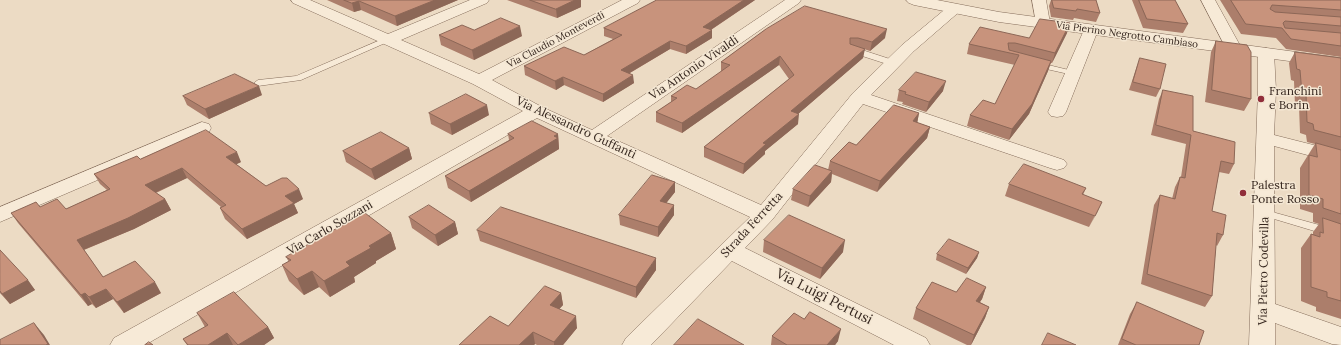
<!DOCTYPE html>
<style>
body{margin:0}
canvas{display:block;background:#ecdbc4}
</style>
<canvas width="1341" height="345"></canvas>
<script>
const c = document.querySelector('canvas').getContext('2d');
c.lineJoin = 'round';
function strokePath(path, color, width, dash) {
  c.strokeStyle = color;
  c.lineWidth = width;
  c.lineCap = dash ? 'butt' : 'round';
  c.setLineDash(dash || []);
  c.stroke(path);
}
function paint(path, color) {
  c.fillStyle = color;
  c.fill(path, 'evenodd');
}
function drawText(font, color, halo, rows, align = 'center') {
  c.font = font + ' Lora,serif';
  c.lineWidth = 3;
  c.setLineDash([]);
  c.textBaseline = 'middle';
  c.strokeStyle = halo;
  c.fillStyle = color;
  for (const [text, x, y, turn = 0] of rows) {
    c.save();
    c.translate(x, y);
    c.rotate((+turn || 0) * Math.PI / 180);
    c.textAlign = isNaN(turn) ? turn : align;
    if (halo) c.strokeText(text, 0, 0);
    c.fillText(text, 0, 0);
    c.restore();
  }
}
const service = new Path2D(`
 M 385,38 L 391,38 L 392,40 L 301,80 L 258,86 L 254,83 L 258,80 L 296,76 Z
 M 850,48 L 856,48 L 896,61 L 897,63 L 893,65 L 890,65 L 850,52 Z
 M 1033,62 L 1036,62 L 1073,71 L 1077,73 L 1073,75 L 1033,66 Z
 M 1265,210 L 1341,231 L 1341,239 L 1261,215 L 1260,213 L 1261,211 Z`);
const minor = new Path2D(`
 M 291,0 L 310,0 L 388,34 L 470,0 L 489,0 L 487,3 L 401,40 L 479,74 L 622,0 L 640,0 L 638,3 L 492,80 L 542,107 L 592,130 L 785,0 L 801,0 L 799,3 L 607,136 L 761,205 L 853,93 L 902,45 L 949,6 L 954,5 L 959,6 L 961,9 L 959,12 L 914,51 L 871,95 L 1064,160 L 1067,164 L 1064,168 L 1057,170 L 1050,168 L 863,104 L 772,220 L 745,248 L 926,338 L 930,345 L 894,345 L 732,261 L 651,345 L 622,345 L 626,338 L 750,217 L 537,118 L 145,345 L 110,345 L 114,338 L 523,111 L 473,84 L 293,3 Z
 M 1032,0 L 1046,0 L 1050,23 L 1048,26 L 1043,27 L 1038,26 L 1036,23 Z
 M 1201,0 L 1215,0 L 1242,49 L 1240,52 L 1234,54 L 1228,52 Z
 M 1091,26 L 1096,27 L 1098,30 L 1066,112 L 1063,116 L 1057,117 L 1051,116 L 1048,112 L 1084,30 L 1086,27 Z
 M 1266,48 L 1272,50 L 1274,53 L 1276,90 L 1274,135 L 1341,152 L 1341,164 L 1274,146 L 1275,304 L 1341,327 L 1341,345 L 1332,344 L 1275,323 L 1275,345 L 1249,345 L 1258,90 L 1258,53 L 1260,50 Z
 M 202,122 L 209,124 L 211,128 L 209,132 L 0,222 L 0,207 Z`);
const tertiary = new Path2D(`
 M 906,0 L 937,0 L 999,12 L 1341,58 L 1341,68 L 999,22 L 914,5 L 909,3 Z`);
strokePath(service, '#856d5b', 1);
strokePath(minor, '#856d5b', 1);
strokePath(tertiary, '#856d5b', 1);
paint(service, '#f7ead7');
paint(minor, '#f7ead7');
paint(tertiary, '#f7ead7');
paint(new Path2D(`
 M 327,0 L 458,0 L 397,26 L 361,10 L 354,12 Z
 M 507,0 L 581,0 L 581,7 L 557,18 Z
 M 657,0 L 755,0 L 711,30 L 712,30 L 712,38 L 686,54 L 670,49 L 630,73 L 634,83 L 603,102 L 564,85 L 556,90 L 525,75 L 524,66 L 584,55 L 613,39 L 604,36 L 604,28 Z
 M 1051,0 L 1096,0 L 1100,13 L 1096,22 L 1074,18 L 1073,20 L 1051,17 L 1049,6 Z
 M 1132,0 L 1175,0 L 1188,24 L 1183,33 L 1143,28 Z
 M 1220,0 L 1341,0 L 1341,57 L 1286,49 L 1276,38 L 1241,34 Z
 M 766,29 L 885,38 L 870,51 L 864,49 L 863,58 L 798,114 L 798,124 L 765,151 L 765,154 L 743,174 L 704,157 L 704,147 L 789,79 L 779,65 L 682,133 L 656,122 L 656,112 L 671,102 L 671,96 L 696,89 L 721,72 L 721,62 Z
 M 474,30 L 522,36 L 474,60 L 441,45 L 439,35 Z
 M 1067,33 L 1052,63 L 1051,63 L 1048,71 L 1029,114 L 1009,140 L 967,126 L 970,115 L 995,104 L 1015,65 L 967,54 L 969,44 L 1029,38 Z
 M 1216,41 L 1251,99 L 1244,111 L 1205,102 L 1211,52 Z
 M 1295,52 L 1341,58 L 1341,319 L 1316,311 L 1316,307 L 1301,301 L 1301,248 L 1311,234 L 1313,235 L 1313,232 L 1319,224 L 1313,222 L 1313,213 L 1300,209 L 1300,168 L 1315,144 L 1307,142 L 1306,135 L 1300,133 L 1299,106 L 1295,105 L 1294,81 L 1291,80 L 1289,63 Z
 M 1140,58 L 1160,89 L 1156,97 L 1129,90 L 1137,66 Z
 M 899,90 L 943,91 L 926,112 L 902,104 L 903,102 L 897,101 Z
 M 1163,90 L 1193,131 L 1234,164 L 1229,174 L 1219,172 L 1212,211 L 1223,235 L 1217,246 L 1216,245 L 1212,296 L 1205,307 L 1141,284 L 1154,205 L 1160,195 L 1172,199 L 1175,187 L 1180,177 L 1181,177 L 1186,144 L 1151,135 L 1159,99 Z
 M 262,95 L 209,119 L 187,105 L 183,96 Z
 M 429,113 L 489,115 L 452,135 L 431,124 Z
 M 919,113 L 917,123 L 930,127 L 927,138 L 877,192 L 832,174 L 831,182 L 808,207 L 791,200 L 793,189 L 828,170 L 830,161 L 856,145 Z
 M 508,134 L 558,134 L 559,149 L 471,202 L 448,188 L 445,176 L 509,140 Z
 M 409,148 L 412,159 L 375,180 L 346,162 L 343,151 Z
 M 140,159 L 241,162 L 236,164 L 266,186 L 303,199 L 294,204 L 298,213 L 247,239 L 225,219 L 220,208 L 221,207 L 187,178 L 156,193 L 165,199 L 171,210 L 134,229 L 84,250 L 103,277 L 161,293 L 124,313 L 113,299 L 96,308 L 92,304 L 88,306 L 18,223 L 11,213 L 40,207 L 66,209 L 107,190 L 100,184 L 94,174 Z
 M 675,182 L 675,192 L 666,203 L 674,215 L 658,237 L 620,225 L 619,215 Z
 M 1009,184 L 1086,188 L 1083,195 L 1102,202 L 1089,227 L 1005,196 Z
 M 409,217 L 455,222 L 458,234 L 438,246 L 412,228 Z
 M 477,230 L 656,270 L 636,298 L 480,241 Z
 M 391,233 L 396,249 L 376,261 L 376,263 L 354,277 L 355,282 L 330,297 L 319,287 L 304,295 L 289,281 L 282,265 L 289,262 L 286,257 Z
 M 764,240 L 843,252 L 820,279 L 763,252 Z
 M 0,250 L 35,290 L 10,304 L 0,293 Z
 M 979,252 L 977,258 L 966,274 L 936,260 L 937,254 Z
 M 986,287 L 982,299 L 980,302 L 989,307 L 985,318 L 971,345 L 967,345 L 913,319 L 916,308 L 956,292 Z
 M 561,293 L 563,305 L 559,309 L 577,328 L 563,345 L 537,345 L 535,344 L 534,345 L 459,345 L 508,326 Z
 M 1137,302 L 1199,345 L 1118,345 L 1130,314 Z
 M 197,313 L 268,327 L 274,338 L 264,345 L 187,345 L 183,339 L 205,327 Z
 M 772,336 L 838,341 L 835,345 L 771,345 Z`), '#ac7e6b');
paint(new Path2D(`
 M 435,0 L 458,0 L 397,26 L 395,16 Z
 M 575,0 L 581,0 L 581,7 L 557,18 L 556,9 Z
 M 744,0 L 755,0 L 703,35 L 703,27 Z
 M 359,1 L 361,10 L 354,12 L 352,3 Z
 M 1070,23 L 1067,33 L 1052,63 L 1055,53 Z
 M 520,26 L 522,36 L 474,60 L 472,50 Z
 M 887,29 L 885,38 L 870,51 L 872,42 Z
 M 712,30 L 712,38 L 686,54 L 686,46 Z
 M 670,41 L 670,49 L 621,78 L 621,70 Z
 M 865,49 L 863,58 L 790,121 L 791,111 Z
 M 780,56 L 779,65 L 682,133 L 682,123 Z
 M 1051,61 L 1048,71 L 1029,114 L 1009,140 L 1012,129 Z
 M 633,75 L 634,83 L 603,102 L 603,94 Z
 M 563,77 L 564,85 L 556,90 L 555,81 Z
 M 946,81 L 943,91 L 926,112 L 929,102 Z
 M 259,86 L 262,95 L 209,119 L 205,109 Z
 M 487,105 L 489,115 L 452,135 L 450,124 Z
 M 919,113 L 917,124 L 913,121 Z
 M 799,114 L 798,124 L 765,151 L 765,154 L 743,174 L 744,164 L 763,143 Z
 M 930,127 L 927,138 L 877,192 L 880,181 Z
 M 558,134 L 559,149 L 471,202 L 469,191 Z
 M 409,148 L 412,159 L 375,180 L 371,169 Z
 M 237,152 L 241,162 L 231,167 L 226,157 Z
 M 182,168 L 187,178 L 150,195 L 145,185 Z
 M 832,171 L 831,182 L 808,207 L 810,196 Z
 M 675,182 L 675,192 L 660,211 L 660,201 Z
 M 299,189 L 303,199 L 294,204 L 298,213 L 247,239 L 242,229 L 285,196 Z
 M 165,199 L 171,210 L 134,229 L 83,250 L 77,240 Z
 M 1102,202 L 1097,213 L 1089,227 L 1095,216 Z
 M 674,205 L 674,215 L 658,237 L 658,227 Z
 M 455,222 L 458,234 L 438,246 L 435,235 Z
 M 391,233 L 396,249 L 376,261 L 376,263 L 354,277 L 355,282 L 330,297 L 324,281 L 346,262 L 369,246 Z
 M 845,240 L 843,252 L 820,279 L 822,268 Z
 M 979,252 L 977,258 L 966,274 L 968,268 Z
 M 656,258 L 656,270 L 636,298 L 636,287 Z
 M 312,271 L 319,287 L 304,295 L 297,279 Z
 M 28,280 L 35,290 L 10,304 L 2,294 Z
 M 155,282 L 161,293 L 124,313 L 117,302 Z
 M 986,287 L 982,299 L 972,313 L 976,301 Z
 M 106,289 L 113,299 L 96,308 L 89,297 Z
 M 85,293 L 92,304 L 88,306 L 81,295 Z
 M 561,293 L 563,305 L 552,317 L 550,305 Z
 M 989,307 L 985,318 L 971,345 L 974,335 Z
 M 576,316 L 577,328 L 563,345 L 554,345 L 554,342 Z
 M 34,323 L 44,335 L 50,345 L 46,345 Z
 M 268,327 L 274,338 L 264,345 L 238,345 Z
 M 841,329 L 838,341 L 835,345 L 827,345 Z
 M 533,332 L 535,344 L 534,345 L 519,345 Z
 M 227,333 L 233,345 L 208,345 Z`), '#8c6757');
const building = new Path2D(`
 M 344,0 L 435,0 L 395,16 L 359,1 L 352,3 Z
 M 530,0 L 575,0 L 556,9 Z
 M 657,0 L 744,0 L 703,27 L 712,30 L 686,46 L 670,41 L 621,70 L 633,75 L 603,94 L 563,77 L 555,81 L 524,66 L 564,47 L 584,55 L 622,35 L 604,28 Z
 M 1052,0 L 1096,0 L 1100,13 L 1077,9 L 1076,11 L 1054,8 Z
 M 1139,0 L 1175,0 L 1188,24 L 1147,19 Z
 M 1231,0 L 1341,0 L 1341,10 L 1272,5 L 1270,9 L 1275,12 L 1341,17 L 1341,26 L 1285,21 L 1283,23 L 1285,28 L 1341,33 L 1341,46 L 1291,39 L 1282,28 L 1246,24 Z
 M 805,6 L 887,29 L 872,42 L 858,38 L 850,38 L 850,44 L 865,49 L 791,111 L 799,114 L 763,143 L 766,144 L 744,164 L 704,147 L 794,75 L 780,56 L 682,123 L 656,112 L 677,98 L 671,96 L 687,85 L 696,89 L 730,65 L 721,62 L 766,29 Z
 M 501,18 L 520,26 L 472,50 L 439,35 L 462,25 L 474,30 Z
 M 1040,19 L 1070,23 L 1055,53 L 1015,43 L 1008,43 L 1009,50 L 1051,61 L 1032,104 L 1012,129 L 970,115 L 983,100 L 995,104 L 1019,55 L 969,44 L 980,27 L 1029,38 Z
 M 1216,41 L 1247,45 L 1251,52 L 1251,99 L 1212,90 Z
 M 1295,52 L 1341,58 L 1341,137 L 1314,130 L 1313,124 L 1307,122 L 1306,94 L 1302,94 L 1300,70 L 1297,69 Z
 M 1140,58 L 1166,64 L 1160,89 L 1133,82 Z
 M 916,72 L 946,81 L 929,102 L 905,94 L 906,92 L 899,90 Z
 M 235,74 L 259,86 L 205,109 L 183,96 Z
 M 1163,90 L 1193,96 L 1193,131 L 1235,142 L 1234,164 L 1221,161 L 1212,211 L 1226,215 L 1223,235 L 1217,233 L 1212,296 L 1147,274 L 1160,195 L 1175,199 L 1180,177 L 1185,178 L 1191,135 L 1156,125 Z
 M 466,94 L 487,105 L 450,124 L 429,113 Z
 M 894,105 L 919,113 L 913,121 L 930,127 L 880,181 L 830,161 L 849,142 L 856,145 Z
 M 532,121 L 558,134 L 554,136 L 558,138 L 469,191 L 445,176 L 514,138 L 508,134 Z
 M 206,130 L 237,152 L 226,157 L 266,186 L 282,178 L 287,178 L 299,189 L 285,196 L 294,203 L 242,229 L 220,208 L 226,205 L 182,168 L 145,185 L 165,199 L 128,218 L 77,240 L 103,277 L 135,261 L 155,282 L 117,302 L 106,289 L 89,297 L 85,293 L 81,295 L 11,213 L 36,202 L 40,207 L 57,199 L 66,209 L 110,189 L 94,174 L 137,156 L 140,159 Z
 M 381,132 L 409,148 L 371,169 L 343,151 Z
 M 1316,143 L 1341,150 L 1341,214 L 1323,208 L 1323,199 L 1309,195 L 1309,155 L 1317,157 Z
 M 1024,164 L 1086,188 L 1082,194 L 1102,202 L 1095,216 L 1009,184 Z
 M 815,165 L 832,171 L 810,196 L 793,189 Z
 M 652,175 L 675,182 L 660,201 L 674,205 L 658,227 L 619,215 Z
 M 429,205 L 455,222 L 435,235 L 409,217 Z
 M 501,207 L 656,258 L 636,287 L 477,230 Z
 M 365,213 L 391,233 L 369,246 L 371,248 L 346,262 L 350,266 L 324,281 L 312,271 L 297,279 L 282,265 L 291,260 L 286,257 Z
 M 789,215 L 845,240 L 822,268 L 764,240 Z
 M 1323,218 L 1341,224 L 1341,301 L 1327,297 L 1327,292 L 1311,287 L 1311,234 L 1320,237 L 1320,232 L 1323,233 Z
 M 949,239 L 979,252 L 968,268 L 937,254 Z
 M 0,250 L 28,280 L 2,294 L 0,291 Z
 M 967,278 L 986,287 L 976,301 L 989,307 L 974,335 L 916,308 L 932,282 L 956,292 Z
 M 545,286 L 561,293 L 550,305 L 576,316 L 554,342 L 533,332 L 519,345 L 459,345 L 490,316 L 508,326 Z
 M 234,292 L 268,327 L 238,345 L 227,333 L 208,345 L 188,345 L 183,339 L 208,325 L 197,313 Z
 M 1137,302 L 1204,331 L 1199,345 L 1136,345 L 1122,339 Z
 M 810,312 L 841,329 L 827,345 L 787,345 L 772,336 L 794,313 L 804,319 Z
 M 698,319 L 744,345 L 674,345 Z
 M 34,323 L 48,344 L 46,345 L 0,345 L 0,340 Z
 M 1048,333 L 1076,345 L 1042,345 Z
 M 149,342 L 153,345 L 145,345 Z`);
paint(building, '#c8937c');
strokePath(building, '#8c6757', 1);
for (const [x, y, r, color] of [
 [1261,99,4,"#912e3a"],
 [1243,193,4,"#912e3a"]
]) {
  const dot = new Path2D();
  dot.arc(x, y, r, 0, 2 * Math.PI);
  c.fillStyle = color;
  c.fill(dot);
  strokePath(dot, '#f4e7d3', 1.5);
}
drawText('10px', '#36271f', '#f4e7d3', [
 ["Via Pierino Negrotto Cambiaso",1127,35,8],
 ["Via Claudio Monteverdi",556,40,-28]
]);
drawText('12px', '#36271f', '#f4e7d3', [
 ["Via Antonio Vivaldi",694,68,-34],
 ["Via Alessandro Guffanti",576,128,25],
 ["Strada Ferretta",752,225,-47],
 ["Via Carlo Sozzani",330,228,-30],
 ["Via Pietro Codevilla",1264,271,-89]
]);
drawText('12px', '#36271f', '#f4e7d3', [
 ["Franchini",1269,92],
 ["e Borin",1269,106],
 ["Palestra",1251,186],
 ["Ponte Rosso",1251,200]
], 'left');
drawText('14px', '#36271f', '#f4e7d3', [
 ["Via Luigi Pertusi",824,297,27]
]);
</script>
